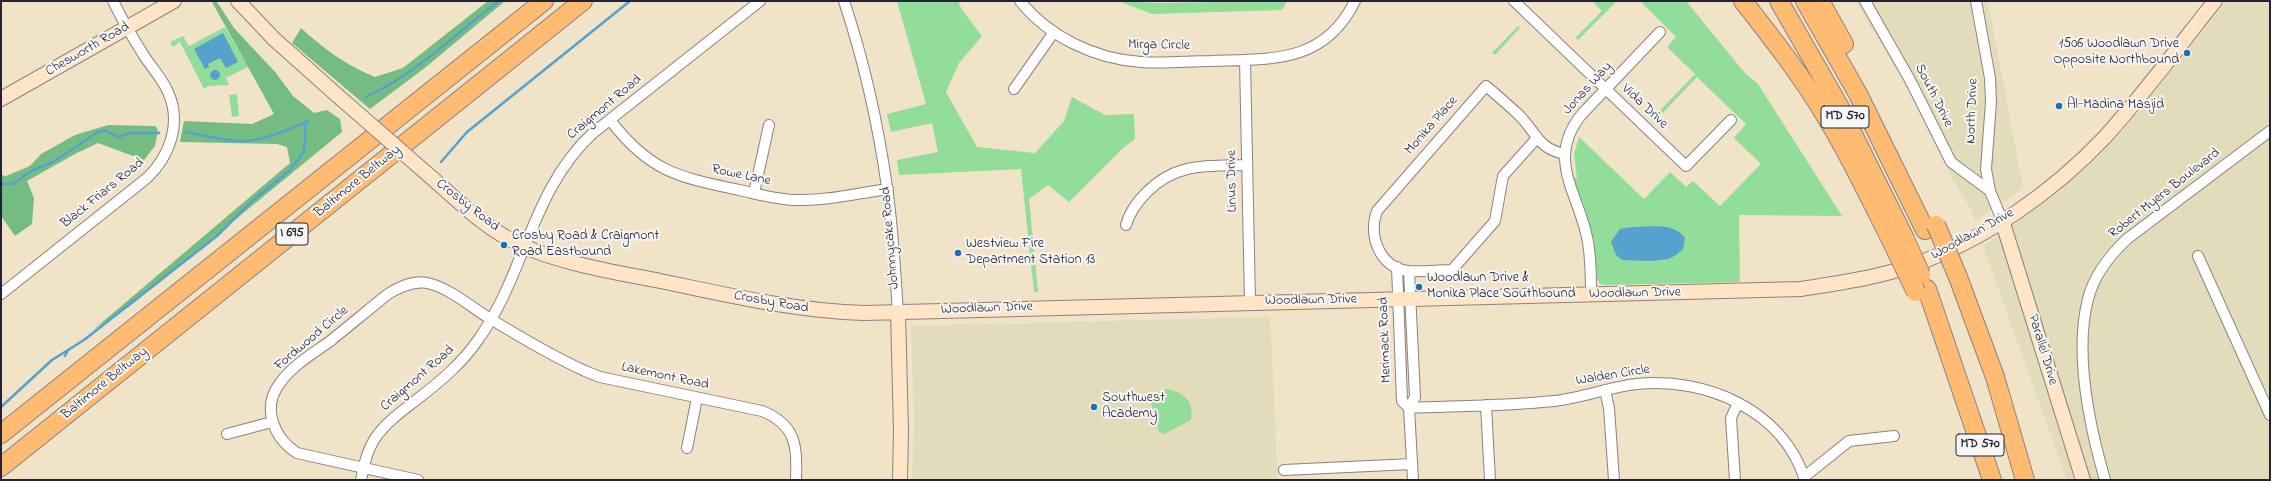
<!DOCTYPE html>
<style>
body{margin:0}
#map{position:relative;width:2271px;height:481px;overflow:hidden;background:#f1e3c8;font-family:"Indie Flower",sans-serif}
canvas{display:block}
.frame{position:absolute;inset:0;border:2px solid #22223b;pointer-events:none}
</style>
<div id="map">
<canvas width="2271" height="481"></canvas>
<div class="frame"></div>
</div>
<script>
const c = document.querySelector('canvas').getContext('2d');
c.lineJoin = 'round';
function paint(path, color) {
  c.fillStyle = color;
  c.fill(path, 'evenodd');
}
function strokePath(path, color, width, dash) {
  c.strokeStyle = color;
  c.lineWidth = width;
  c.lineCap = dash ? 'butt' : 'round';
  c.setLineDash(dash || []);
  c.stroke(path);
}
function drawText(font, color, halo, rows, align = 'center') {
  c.font = font + ' "Indie Flower",sans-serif';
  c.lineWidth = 4;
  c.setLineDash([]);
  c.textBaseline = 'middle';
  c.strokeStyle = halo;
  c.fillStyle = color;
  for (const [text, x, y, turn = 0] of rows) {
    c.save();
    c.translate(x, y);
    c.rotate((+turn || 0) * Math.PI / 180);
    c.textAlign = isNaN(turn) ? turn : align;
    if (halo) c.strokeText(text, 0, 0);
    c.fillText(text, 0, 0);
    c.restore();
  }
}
paint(new Path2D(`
 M 1855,1 L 1988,1 L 2023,188 L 1975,221 L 1970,208 L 1950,175 L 1946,164 L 1910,92 Z
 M 2227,1 L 2270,1 L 2270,480 L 2067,480 L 1983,246 L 2046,202 L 2092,163 L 2120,134 Z
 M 1270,317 L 1278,480 L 912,480 L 914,421 L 911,326 Z`), '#e3dcba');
paint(new Path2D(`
 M 897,1 L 958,1 L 962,10 L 982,36 L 959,63 L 946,92 L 977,147 L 1035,153 L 1064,121 L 1072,97 L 1105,115 L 1134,114 L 1135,139 L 1123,148 L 1069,202 L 1048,185 L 1029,199 L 1038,292 L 1034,292 L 1021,169 L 899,175 L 897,160 L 938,152 L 932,123 L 891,132 L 887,114 L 926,104 Z
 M 1118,1 L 1159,3 L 1287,1 L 1282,10 L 1152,14 Z
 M 1592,1 L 1617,1 L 1578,40 L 1575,38 L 1602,11 Z
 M 1640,1 L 1686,1 L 1744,72 L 1758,84 L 1842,216 L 1739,215 L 1740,282 L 1604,285 L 1600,284 L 1597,279 L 1594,241 L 1584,206 L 1573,177 L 1577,178 L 1574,154 L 1579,137 L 1644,199 L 1670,172 L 1686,187 L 1693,181 L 1720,206 L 1761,164 L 1734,138 L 1746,124 L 1697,77 L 1654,122 L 1651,120 L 1695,74 L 1667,47 L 1676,37 Z
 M 1518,26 L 1520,28 L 1495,55 L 1492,53 Z
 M 225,27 L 248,67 L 226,78 L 229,85 L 208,86 L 204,89 L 180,42 L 173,47 L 170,42 L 183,36 L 189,46 Z
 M 237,94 L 239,116 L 232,117 L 229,95 Z
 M 1167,389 C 1184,392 1195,402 1191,420 L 1164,434 L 1159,432 L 1150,399 L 1155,393 Z`), '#92dd9a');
paint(new Path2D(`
 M 488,1 L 505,1 L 426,67 L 370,109 L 292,43 L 301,28 C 323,48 347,66 375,77 L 403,68 Z
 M 212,2 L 217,2 L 234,28 L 276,73 L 293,96 L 314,113 L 327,110 L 340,119 L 342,132 L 130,306 L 93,330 L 290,163 L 287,147 L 277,144 L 180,142 L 184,121 L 252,124 L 274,114 Z
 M 108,125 L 155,126 L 158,130 L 155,146 L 144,160 L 98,143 L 75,154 L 27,181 L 34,198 L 32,224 L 15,236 L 1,216 L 1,175 L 6,176 L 30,166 L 41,154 L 75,135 Z`), '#75bc82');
paint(new Path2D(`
 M 223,33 L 238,62 L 226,68 L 220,58 L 208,64 L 209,67 L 205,69 L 194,49 Z
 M210 75a5 5 0 1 1 10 0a5 5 0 1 1-10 0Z
 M 1632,227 C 1651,227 1674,222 1685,238 L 1683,249 L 1676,255 L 1669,259 L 1651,261 L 1622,260 L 1616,255 L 1611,242 L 1620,229 Z`), '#54a2cd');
strokePath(new Path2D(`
 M 366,97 C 416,74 455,34 499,1
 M 186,132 C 203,135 220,140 238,141 C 262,142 287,130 309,121
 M 441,162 L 467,132 L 630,1
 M 1,184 L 13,184 L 31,171 L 53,162 L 98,132 L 105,130 L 119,137 L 129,133 L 159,133
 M 65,356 L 68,350
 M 1,407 L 52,360 L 84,340 L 217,236 L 249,204 L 290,170 L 303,153 L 305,142 L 305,122`), '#54a2cd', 2.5);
const street = new Path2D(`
 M 844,1 C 864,61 878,124 887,187 C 893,228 895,270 898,312
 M 1020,1 C 1049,37 1095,59 1141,62 C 1164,64 1188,61 1211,61 C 1271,59 1324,64 1355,1
 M 1514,1 L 1686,166 L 1731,120
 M 1865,1 L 1910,80 L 1951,162 L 1990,191
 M 1976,1 L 1990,78 L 1991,102 L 1986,169 L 1990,191 L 2002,220
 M 1245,60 L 1250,302
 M 1014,89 L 1054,32
 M 610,120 C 650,172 678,177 739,190 C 758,194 778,200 797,200 C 827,201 858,193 888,189
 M 1537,138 L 1503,176 L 1495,221 L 1452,270 C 1438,270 1423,272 1408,271 C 1379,267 1368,235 1377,211 L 1486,86 C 1497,95 1508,105 1519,115 C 1536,132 1538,149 1565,154
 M 754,193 L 769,125
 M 1126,225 C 1130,211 1137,202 1147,192 C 1177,162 1208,166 1247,165
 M 2198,256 L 2270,415
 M 1397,267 L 1402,401 L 1409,408
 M 1409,271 L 1415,397 L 1409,408 L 1413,480
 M 1,294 L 147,178 C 170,156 182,123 168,92 C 162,78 151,67 143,54 C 132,37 122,19 113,1
 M 1591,295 C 1591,275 1591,256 1587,237 C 1577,191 1546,158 1582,114 L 1660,32
 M 1605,390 L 1609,408 L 1614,480
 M 1486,405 L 1490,480
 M 1409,408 C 1457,406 1506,406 1554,401 C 1582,398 1609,387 1637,384 C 1706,377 1783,410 1805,480
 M 227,434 L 272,422
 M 687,448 L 697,398
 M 1284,470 L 1412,464
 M 1804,477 L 1849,441 L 1894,436
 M 361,480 C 364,465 367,450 376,437 C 387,421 405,409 420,397 C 442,380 462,363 478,340 C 526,273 531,190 593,133 L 760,1
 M 418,480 L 297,453 C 274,438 261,408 280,383 C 292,366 312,354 329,342 C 349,326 368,310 388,294 C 401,286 416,279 431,284 C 452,290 471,307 489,318 C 520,337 552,356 585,371 L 600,377 L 762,411 C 797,425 797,447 796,480
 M 1735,480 L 1731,418 L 1738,403
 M 2105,480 C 2090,428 2074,353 2088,299 C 2094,275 2109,256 2127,239 L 2270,131`);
const secondary = new Path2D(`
 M 238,1 L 274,39 L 338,96
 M 1,99 L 174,1
 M 432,178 C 457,200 481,224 511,240 C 551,262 615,272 660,281 C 728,295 794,311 864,313 L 1801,289 C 1839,283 1877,278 1913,265 C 1985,240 2053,192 2105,137 C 2144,94 2179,46 2215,1
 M 2002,220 L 2083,480
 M 898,312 L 901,431 L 900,480`);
const highway = new Path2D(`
 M 1743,1 C 1772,38 1801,75 1825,115 C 1850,155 1870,199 1892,242
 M 1779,1 L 1839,106 L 1904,237
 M 1805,1 L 1858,94 L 1925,230
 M 1820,1 L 1844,44
 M 1958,277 L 1995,377 L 2025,480
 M 1927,289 L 1992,480
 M 1,434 L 544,1
 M 1,467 L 583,1`);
strokePath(street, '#8a8282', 12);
strokePath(secondary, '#8a8282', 16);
strokePath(highway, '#8a8282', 20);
strokePath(street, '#fff', 10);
strokePath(secondary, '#ffe4c6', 14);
strokePath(highway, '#ffbb71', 18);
const secondaryBridge = new Path2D(`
 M 338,96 L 432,178`);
const highwayBridge = new Path2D(`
 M 1936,225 L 1958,277
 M 1904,237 L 1921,275
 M 1892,242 L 1916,292`);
strokePath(secondaryBridge, '#8a8282', 16, []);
strokePath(highwayBridge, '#8a8282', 20, []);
strokePath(secondaryBridge, '#ffe4c6', 14);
strokePath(highwayBridge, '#ffbb71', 18);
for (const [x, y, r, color] of [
 [2187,53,4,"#1f6fb2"],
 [2059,106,4,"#1f6fb2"],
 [504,245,4,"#1f6fb2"],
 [958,253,4,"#1f6fb2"],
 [1419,287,4,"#1f6fb2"],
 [1094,407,4,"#1f6fb2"]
]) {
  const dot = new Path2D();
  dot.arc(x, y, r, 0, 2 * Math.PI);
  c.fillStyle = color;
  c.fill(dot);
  strokePath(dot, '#f6f6f2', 1.5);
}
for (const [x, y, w] of [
 [1845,117,48],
 [292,234,32],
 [1980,445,48]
]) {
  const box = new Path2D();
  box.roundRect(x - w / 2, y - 11, w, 22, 3);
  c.fillStyle = '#f6f6f2';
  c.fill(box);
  strokePath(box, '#22223b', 1);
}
drawText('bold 13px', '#22223b', null, [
 ["MD 570",1845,117],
 ["I 695",292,234],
 ["MD 570",1980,445]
]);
drawText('14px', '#22223b', '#f6f6f2', [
 ["1506 Woodlawn Drive",2179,45,"right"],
 ["Opposite Northbound",2179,61,"right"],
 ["Al-Madina Masjid",2067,106],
 ["Crosby Road & Craigmont",512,237],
 ["Road Eastbound",512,253],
 ["Westview Fire",966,245],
 ["Department Station 13",966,261],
 ["Woodlawn Drive &",1427,279],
 ["Monika Place Southbound",1427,295],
 ["Southwest",1102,399],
 ["Academy",1102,415]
], 'left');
drawText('14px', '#22223b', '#f6f6f2', [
 ["Mirga Circle",1159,46,1],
 ["Chesworth Road",88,50,-30],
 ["Jonas Way",1588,89,-48],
 ["South Drive",1933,96,63],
 ["Vida Drive",1644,107,43],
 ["Craigmont Road",605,108,-40],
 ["North Drive",1973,111,-88],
 ["Monika Place",1432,126,-49],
 ["Rowe Lane",741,176,12],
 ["Linus Drive",1233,181,-91],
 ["Baltimore Beltway",358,182,-39],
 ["Black Friars Road",103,194,-39],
 ["Robert Myers Boulevard",2165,194,-38],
 ["Crosby Road",467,206,38],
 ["Woodlawn Drive",1973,235,-29],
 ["Johnnycake Road",891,238,-95],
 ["Woodlawn Drive",1635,294,-1],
 ["Woodlawn Drive",1311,301,-1],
 ["Crosby Road",771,303,10],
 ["Woodlawn Drive",987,309,-2],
 ["Fordwood Circle",312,339,-40],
 ["Merimack Road",1386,340,-92],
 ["Parallel Drive",2042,350,73],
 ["Walden Circle",1613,376,-9],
 ["Lakemont Road",665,377,12],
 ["Craigmont Road",418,379,-41],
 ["Baltimore Beltway",105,384,-39]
]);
</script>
